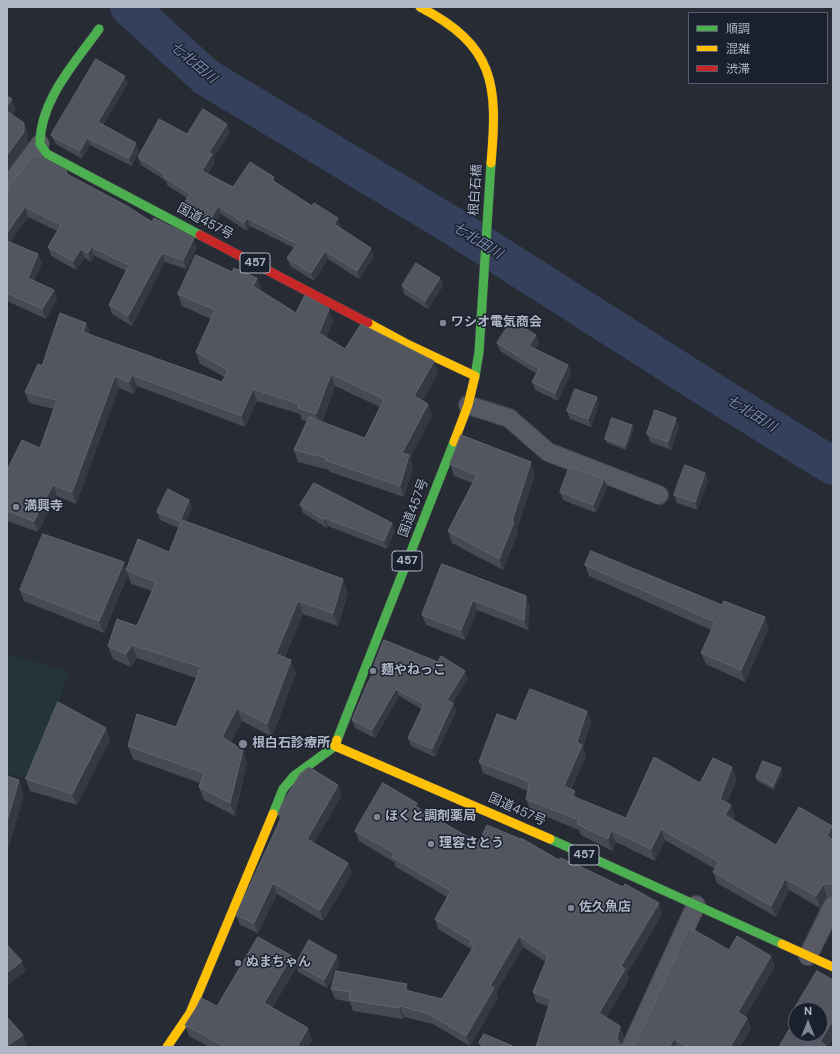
<!DOCTYPE html>
<meta charset="utf-8">
<style>
body{margin:0}
#map{position:relative;width:840px;height:1054px;overflow:hidden;background:#272b33;font-family:"DM Sans","Noto Sans JP",sans-serif}
canvas{display:block}
.frame{position:absolute;inset:0;border:8px solid #b0b6c6;pointer-events:none}
.legend{position:absolute;left:688px;top:12px;width:140px;height:72px;box-sizing:border-box;background:#1a202e;border:1px solid #565c6b;margin:0;padding:5px 7px;list-style:none;font-size:12px;color:#b0b6c6}
.legend li{display:flex;align-items:center;gap:8px;height:20px}
.legend b{width:20px;border:1px solid #565c6b}
.north{position:absolute;left:788px;top:1002px;width:40px;height:40px;box-sizing:border-box;background:#1a202e;border:1px solid #565c6b;border-radius:50%;rotate:0deg;font-size:11px;font-weight:700;line-height:16px;text-align:center;color:#b0b6c6}
.north::after{content:'';display:block;margin:auto;width:14px;height:18px;background:#808593;clip-path:polygon(50% 0,100% 100%,50% 72%,0 100%)}
</style>
<div id="map">
<canvas width="840" height="1054"></canvas>
<div class="frame"></div>
<ul class="legend">
<li><b style="height:5px;background:#4caf50"></b>順調</li>
<li><b style="height:5px;background:#ffc107"></b>混雑</li>
<li><b style="height:5px;background:#c62828"></b>渋滞</li>
</ul>
<div class="north">N</div>
</div>
<script>
const c = document.querySelector('canvas').getContext('2d');
c.lineJoin = 'round';
function paint(path, color) {
  c.fillStyle = color;
  c.fill(path, 'evenodd');
}
function strokePath(path, color, width, dash) {
  c.strokeStyle = color;
  c.lineWidth = width;
  c.lineCap = dash ? 'butt' : 'round';
  c.setLineDash(dash || []);
  c.stroke(path);
}
function drawText(font, color, halo, rows, align = 'center') {
  c.font = font + ' "DM Sans","Noto Sans JP",sans-serif';
  c.lineWidth = 3;
  c.setLineDash([]);
  c.textBaseline = 'middle';
  c.strokeStyle = halo;
  c.fillStyle = color;
  for (const [text, x, y, turn = 0] of rows) {
    c.save();
    c.translate(x, y);
    c.rotate((+turn || 0) * Math.PI / 180);
    c.textAlign = isNaN(turn) ? turn : align;
    if (halo) c.strokeText(text, 0, 0);
    c.fillText(text, 0, 0);
    c.restore();
  }
}
paint(new Path2D(`
 M 7,654 L 70,672 L 28,779 L 7,773 Z`), '#243439');
strokePath(new Path2D(`
 M 129,7 L 206,77 L 456,228 L 721,397 L 833,466`), '#34405c', 38);
const street = new Path2D(`
 M 7,188 L 40,144
 M 468,405 L 509,418 L 548,452 L 659,495
 M 808,956 L 833,905
 M 631,1047 L 696,905`);
const fast = new Path2D(`
 M 99,29 C 75,63 40,100 40,144 L 47,154 L 200,235
 M 475,376 L 479,352 L 491,163
 M 337,740 L 454,442
 M 273,814 L 283,789 L 294,776 L 335,746
 M 550,839 L 782,944`);
const slow = new Path2D(`
 M 420,7 C 495,46 498,84 491,163
 M 368,323 L 405,343 L 475,376 L 468,405 L 454,442
 M 337,740 L 335,746 L 550,839
 M 782,944 L 833,967
 M 167,1047 L 190,1013 L 273,814`);
const jam = new Path2D(`
 M 200,235 L 368,323`);
strokePath(street, '#43464d', 20);
strokePath(fast, '#43464d', 10);
strokePath(slow, '#43464d', 10);
strokePath(jam, '#43464d', 10);
strokePath(street, '#575a62', 18);
strokePath(fast, '#4caf50', 9);
strokePath(slow, '#ffc107', 9);
strokePath(jam, '#c62828', 9);
paint(new Path2D(`
 M 128,83 L 103,125 L 139,151 L 132,166 L 90,145 L 82,159 L 56,144 L 51,135 Z
 M 230,132 L 213,158 L 215,162 L 208,174 L 233,187 L 276,183 L 341,226 L 340,228 L 374,256 L 359,279 L 328,259 L 314,281 L 290,266 L 287,258 L 294,248 L 250,226 L 247,231 L 221,214 L 213,228 L 186,213 L 183,205 L 187,198 L 167,185 L 166,181 L 141,165 L 138,157 L 187,134 Z
 M 67,171 L 68,175 L 197,248 L 186,269 L 165,262 L 132,326 L 112,314 L 109,305 L 126,271 L 95,256 L 91,262 L 85,258 L 76,270 L 51,256 L 48,247 L 57,231 L 28,217 L 10,242 L 42,263 L 34,281 L 54,290 L 57,299 L 46,319 L 7,301 L 7,192 L 9,189 L 9,187 Z
 M 232,272 L 257,278 L 261,289 L 260,291 L 296,313 L 333,320 L 326,338 L 345,349 L 438,373 L 422,401 L 428,404 L 432,416 L 410,458 L 413,467 L 404,497 L 330,472 L 329,470 L 298,462 L 294,450 L 307,421 L 302,420 L 300,414 L 257,401 L 245,427 L 137,386 L 134,394 L 119,388 L 76,504 L 57,496 L 38,532 L 7,521 L 7,470 L 40,448 L 54,409 L 29,403 L 25,392 L 42,366 L 86,323 L 90,335 L 222,382 L 225,377 L 200,364 L 196,352 L 211,319 L 182,306 L 178,294 ZM 335,386 L 380,407 L 365,438 L 322,422 Z
 M 440,278 L 443,286 L 428,309 L 404,294 L 402,286 Z
 M 536,335 L 539,343 L 535,349 L 568,365 L 571,373 L 558,401 L 535,390 L 532,382 L 537,374 L 500,351 L 497,343 Z
 M 599,404 L 591,427 L 570,419 L 567,411 Z
 M 632,425 L 634,429 L 626,450 L 607,443 L 605,439 Z
 M 679,426 L 671,450 L 650,442 L 647,434 Z
 M 450,464 L 535,474 L 517,530 L 518,533 L 503,570 L 452,543 L 448,531 L 472,483 L 454,476 Z
 M 705,473 L 708,481 L 697,510 L 677,503 L 674,495 Z
 M 607,487 L 596,513 L 563,500 L 560,492 Z
 M 300,505 L 392,523 L 395,531 L 387,549 L 328,526 L 327,528 L 303,513 Z
 M 192,507 L 186,522 L 348,593 L 338,626 L 303,614 L 285,657 L 296,673 L 272,737 L 242,721 L 231,742 L 243,750 L 247,763 L 235,816 L 204,800 L 199,787 L 200,783 L 133,759 L 128,746 L 176,727 L 196,678 L 137,658 L 131,667 L 113,659 L 108,646 L 137,626 L 152,591 L 131,584 L 128,575 L 104,633 L 24,601 L 20,590 L 127,569 L 169,552 L 179,528 L 160,520 L 157,512 Z
 M 442,564 L 526,596 L 530,607 L 528,630 L 477,610 L 465,640 L 426,625 L 422,615 Z
 M 585,565 L 769,628 L 745,682 L 706,664 L 701,653 L 711,630 L 589,576 Z
 M 371,674 L 468,679 L 453,702 L 456,711 L 435,757 L 411,746 L 408,738 L 422,709 L 399,696 L 375,738 L 355,728 L 352,720 L 371,676 Z
 M 587,711 L 591,722 L 583,748 L 586,756 L 571,790 L 577,798 L 626,818 L 700,783 L 737,778 L 727,803 L 735,817 L 733,820 L 776,845 L 833,829 L 833,895 L 827,897 L 820,908 L 789,890 L 776,917 L 717,883 L 713,872 L 715,869 L 665,840 L 655,861 L 616,842 L 612,851 L 581,835 L 579,830 L 530,810 L 526,799 L 528,791 L 483,773 L 479,762 L 516,721 Z
 M 106,728 L 110,740 L 77,805 L 30,791 L 26,779 Z
 M 783,772 L 774,790 L 757,781 L 756,777 Z
 M 342,795 L 314,843 L 348,863 L 352,873 L 323,921 L 277,894 L 258,933 L 240,925 L 236,915 L 280,820 L 278,814 Z
 M 417,803 L 419,808 L 478,843 L 559,860 L 662,914 L 627,974 L 629,979 L 606,1018 L 624,1036 L 622,1045 L 623,1046 L 629,1047 L 633,1045 L 729,950 L 775,966 L 745,1017 L 747,1018 L 751,1028 L 740,1047 L 536,1047 L 549,1007 L 536,1002 L 533,992 L 546,962 L 523,947 L 496,993 L 498,998 L 470,1046 L 433,1024 L 404,1017 L 403,1019 L 353,1011 L 350,1002 L 335,999 L 331,989 L 410,991 L 442,999 L 472,950 L 471,949 L 438,929 L 435,919 L 447,897 L 396,867 L 394,862 L 359,841 L 355,831 Z
 M 296,964 L 340,964 L 327,988 L 298,972 Z
 M 296,968 L 272,1008 L 312,1040 L 308,1047 L 209,1047 L 189,1036 L 185,1025 L 217,1006 Z
 M 817,971 L 828,1047 L 792,1026 L 789,1018 Z
 M 479,1043 L 515,1047 L 481,1047 Z`), '#464a53');
paint(new Path2D(`
 M 125,76 L 128,83 L 100,129 L 98,122 Z
 M 12,99 L 16,110 L 9,120 L 7,115 L 7,106 Z
 M 24,123 L 28,134 L 28,143 L 7,172 L 7,155 Z
 M 227,124 L 230,132 L 213,158 L 215,162 L 205,179 L 202,171 L 209,152 Z
 M 87,138 L 90,145 L 82,159 L 80,151 Z
 M 136,143 L 139,151 L 132,166 L 129,158 Z
 M 274,177 L 276,185 L 272,180 Z
 M 218,206 L 221,214 L 213,228 L 210,220 Z
 M 25,207 L 28,217 L 7,247 L 7,233 Z
 M 247,218 L 250,226 L 247,231 L 244,223 Z
 M 338,218 L 341,226 L 337,232 L 334,224 Z
 M 194,238 L 197,248 L 186,269 L 183,260 Z
 M 91,247 L 95,256 L 91,262 L 88,253 Z
 M 371,248 L 374,256 L 359,279 L 357,271 Z
 M 81,249 L 85,258 L 76,270 L 73,261 Z
 M 325,251 L 328,259 L 314,281 L 311,273 Z
 M 162,253 L 165,262 L 132,326 L 128,316 Z
 M 38,254 L 42,263 L 31,287 L 28,278 Z
 M 257,278 L 261,289 L 257,298 L 253,286 Z
 M 440,278 L 443,286 L 428,309 L 425,301 Z
 M 54,290 L 57,299 L 46,319 L 42,309 Z
 M 329,309 L 333,320 L 324,345 L 319,333 Z
 M 86,323 L 91,334 L 87,344 L 83,332 Z
 M 536,335 L 539,343 L 532,354 L 529,346 Z
 M 434,361 L 438,373 L 418,408 L 414,396 Z
 M 568,365 L 571,373 L 558,401 L 555,393 Z
 M 331,374 L 335,386 L 320,425 L 316,414 Z
 M 132,375 L 137,386 L 134,394 L 129,382 Z
 M 115,376 L 119,388 L 76,504 L 72,492 Z
 M 253,389 L 257,401 L 245,427 L 241,416 Z
 M 597,397 L 599,404 L 591,427 L 588,419 Z
 M 428,404 L 432,416 L 410,458 L 413,467 L 404,497 L 400,486 L 402,453 Z
 M 676,418 L 679,426 L 671,450 L 668,442 Z
 M 632,425 L 634,429 L 626,450 L 625,446 Z
 M 531,462 L 535,474 L 517,530 L 518,533 L 503,570 L 499,559 Z
 M 705,473 L 708,481 L 697,510 L 695,502 Z
 M 604,479 L 607,487 L 596,513 L 593,505 Z
 M 53,485 L 57,496 L 38,532 L 34,521 Z
 M 189,500 L 192,507 L 183,529 L 180,521 Z
 M 325,518 L 328,526 L 327,528 L 324,520 Z
 M 392,523 L 395,531 L 387,549 L 384,541 Z
 M 124,562 L 127,571 L 126,570 L 128,575 L 104,633 L 99,621 Z
 M 343,579 L 348,593 L 338,626 L 333,613 Z
 M 526,596 L 530,607 L 528,630 L 524,620 Z
 M 473,600 L 477,610 L 465,640 L 461,630 Z
 M 298,601 L 303,614 L 281,667 L 276,654 Z
 M 765,617 L 769,628 L 745,682 L 741,670 Z
 M 132,645 L 137,658 L 131,667 L 126,654 Z
 M 291,660 L 296,673 L 272,737 L 267,724 Z
 M 465,671 L 468,679 L 450,708 L 447,700 Z
 M 396,689 L 399,696 L 375,738 L 372,730 Z
 M 453,703 L 456,711 L 435,757 L 432,749 Z
 M 237,708 L 242,721 L 227,750 L 222,737 Z
 M 587,711 L 591,722 L 583,748 L 586,756 L 568,797 L 564,786 L 577,742 Z
 M 106,728 L 110,740 L 77,805 L 72,794 Z
 M 243,750 L 247,763 L 235,816 L 230,803 Z
 M 732,767 L 737,778 L 724,810 L 720,799 Z
 M 781,768 L 783,772 L 774,790 L 773,786 Z
 M 19,780 L 24,795 L 7,855 L 7,821 Z
 M 338,785 L 342,795 L 311,849 L 307,839 Z
 M 575,791 L 579,803 L 572,796 Z
 M 417,803 L 421,813 L 415,806 Z
 M 731,805 L 735,817 L 730,827 L 725,815 Z
 M 832,826 L 833,829 L 833,843 L 827,836 Z
 M 661,829 L 665,840 L 655,861 L 651,849 Z
 M 611,830 L 616,842 L 612,851 L 608,839 Z
 M 348,863 L 352,873 L 323,921 L 320,910 Z
 M 785,879 L 789,890 L 776,917 L 771,906 Z
 M 273,883 L 277,894 L 258,933 L 254,923 Z
 M 823,885 L 827,897 L 820,908 L 816,896 Z
 M 659,903 L 662,914 L 627,974 L 629,979 L 603,1024 L 599,1013 L 621,966 Z
 M 519,936 L 523,947 L 496,993 L 498,998 L 470,1046 L 466,1036 L 490,986 Z
 M 292,956 L 296,968 L 268,1015 L 264,1003 Z
 M 337,956 L 340,964 L 327,988 L 324,980 Z
 M 771,956 L 775,966 L 742,1023 L 738,1012 Z
 M 22,961 L 26,971 L 7,986 L 7,973 Z
 M 407,984 L 411,995 L 405,990 Z
 M 400,1006 L 404,1017 L 403,1019 L 399,1008 Z
 M 747,1018 L 751,1028 L 740,1047 L 730,1047 Z
 M 833,1020 L 833,1039 L 828,1047 L 822,1047 L 820,1042 Z
 M 620,1026 L 624,1036 L 621,1047 L 617,1038 Z
 M 308,1028 L 312,1040 L 308,1047 L 297,1047 Z
 M 23,1035 L 27,1045 L 24,1047 L 7,1047 L 7,1046 Z
 M 674,1039 L 677,1047 L 669,1047 Z`), '#353941');
const building = new Path2D(`
 M 96,59 L 125,76 L 98,122 L 136,143 L 129,158 L 87,138 L 80,151 L 53,137 L 51,135 Z
 M 7,96 L 12,99 L 7,106 Z
 M 203,109 L 227,124 L 209,152 L 212,154 L 202,171 L 233,187 L 250,162 L 274,177 L 272,180 L 312,206 L 314,203 L 338,218 L 334,224 L 371,248 L 357,271 L 325,251 L 311,273 L 287,258 L 297,244 L 247,218 L 244,223 L 218,206 L 210,220 L 183,205 L 190,194 L 164,177 L 165,175 L 138,157 L 159,119 L 187,134 Z
 M 7,111 L 24,123 L 24,132 L 7,155 Z
 M 35,154 L 67,171 L 65,173 L 127,206 L 152,222 L 154,218 L 194,238 L 183,260 L 162,253 L 128,316 L 109,305 L 129,265 L 91,247 L 88,253 L 81,249 L 73,261 L 48,247 L 61,225 L 25,207 L 7,233 L 7,192 L 10,188 L 9,187 Z
 M 7,241 L 38,254 L 28,278 L 54,290 L 42,309 L 7,293 Z
 M 196,255 L 232,272 L 234,268 L 257,278 L 253,286 L 296,313 L 305,295 L 329,309 L 319,333 L 345,349 L 361,324 L 434,361 L 414,396 L 428,404 L 402,453 L 409,455 L 400,486 L 325,460 L 327,458 L 294,450 L 309,417 L 365,438 L 384,399 L 331,374 L 316,414 L 298,408 L 299,404 L 253,389 L 241,416 L 132,375 L 129,382 L 115,376 L 72,492 L 53,485 L 34,521 L 7,511 L 7,470 L 22,440 L 40,448 L 57,400 L 25,392 L 38,364 L 42,366 L 60,313 L 86,323 L 83,332 L 222,382 L 228,370 L 196,352 L 215,310 L 178,294 Z
 M 416,263 L 440,278 L 425,301 L 402,286 Z
 M 512,320 L 536,335 L 529,346 L 568,365 L 555,393 L 532,382 L 539,369 L 497,343 Z
 M 575,389 L 597,397 L 588,419 L 567,411 Z
 M 655,410 L 676,418 L 668,442 L 647,434 Z
 M 612,418 L 632,425 L 625,446 L 605,439 Z
 M 461,435 L 531,462 L 512,521 L 514,522 L 499,559 L 448,531 L 477,475 L 450,464 Z
 M 685,465 L 705,473 L 695,502 L 674,495 Z
 M 570,466 L 604,479 L 593,505 L 560,492 Z
 M 314,483 L 392,523 L 384,541 L 325,518 L 324,520 L 300,505 Z
 M 168,489 L 189,500 L 180,521 L 157,512 Z
 M 182,520 L 343,579 L 333,613 L 298,601 L 276,654 L 291,660 L 267,724 L 237,708 L 222,737 L 243,750 L 230,803 L 199,787 L 204,773 L 128,746 L 137,714 L 176,727 L 201,667 L 132,645 L 126,654 L 108,646 L 117,619 L 137,626 L 156,582 L 126,570 L 138,539 L 169,552 Z
 M 43,534 L 124,562 L 99,621 L 20,590 Z
 M 591,551 L 722,605 L 724,601 L 765,617 L 741,670 L 701,653 L 715,622 L 585,565 Z
 M 442,564 L 526,596 L 524,620 L 473,600 L 461,630 L 422,615 Z
 M 384,640 L 438,662 L 441,656 L 465,671 L 447,700 L 453,703 L 432,749 L 408,738 L 424,704 L 396,689 L 372,730 L 352,720 L 367,684 L 372,675 L 371,674 Z
 M 530,689 L 587,711 L 577,742 L 582,745 L 564,786 L 575,791 L 572,796 L 626,818 L 654,757 L 700,783 L 713,758 L 732,767 L 720,799 L 731,805 L 725,815 L 776,845 L 799,807 L 832,826 L 827,836 L 833,840 L 833,884 L 828,883 L 823,885 L 816,896 L 785,879 L 771,906 L 713,872 L 719,862 L 661,829 L 651,849 L 611,830 L 608,839 L 577,824 L 579,820 L 526,799 L 530,782 L 479,762 L 497,714 L 516,721 Z
 M 58,702 L 106,728 L 72,794 L 26,779 Z
 M 763,761 L 781,768 L 773,786 L 756,777 Z
 M 309,767 L 338,785 L 307,839 L 348,863 L 320,910 L 273,883 L 254,923 L 236,915 L 282,816 L 278,814 L 282,804 L 300,774 Z
 M 7,776 L 19,780 L 7,821 Z
 M 383,783 L 417,803 L 415,806 L 478,843 L 487,825 L 520,839 L 521,838 L 559,860 L 560,858 L 577,865 L 623,887 L 625,884 L 659,903 L 621,966 L 625,969 L 599,1013 L 620,1026 L 617,1038 L 619,1043 L 623,1046 L 629,1047 L 633,1045 L 637,1041 L 689,927 L 729,950 L 737,936 L 771,956 L 738,1012 L 747,1018 L 730,1047 L 688,1047 L 674,1039 L 669,1047 L 653,1047 L 651,1046 L 651,1047 L 536,1047 L 551,999 L 533,992 L 548,956 L 519,936 L 490,986 L 494,988 L 466,1036 L 429,1014 L 400,1006 L 399,1008 L 350,1000 L 350,992 L 331,989 L 336,971 L 407,984 L 405,990 L 442,999 L 474,946 L 470,944 L 472,941 L 435,919 L 451,891 L 392,857 L 394,853 L 355,831 Z
 M 833,908 L 833,914 L 831,913 Z
 M 258,937 L 292,956 L 264,1003 L 308,1028 L 297,1047 L 226,1047 L 185,1025 L 196,1008 L 201,998 L 217,1006 Z
 M 309,940 L 337,956 L 324,980 L 296,964 Z
 M 7,945 L 22,961 L 7,973 Z
 M 817,971 L 833,980 L 833,1020 L 820,1042 L 826,1045 L 824,1047 L 779,1047 L 794,1021 L 789,1018 ZM 796,1010 L 820,1010 L 820,1034 L 796,1034 Z
 M 7,1017 L 23,1035 L 7,1046 Z
 M 484,1034 L 515,1047 L 486,1047 L 479,1043 Z`);
paint(building, '#51565f');
strokePath(building, '#60656f', 1);
for (const [x, y, r, color] of [
 [443,323,4,"#808593"],
 [16,507,4,"#808593"],
 [373,671,4,"#808593"],
 [243,744,5,"#808593"],
 [377,817,4,"#808593"],
 [431,844,4,"#808593"],
 [571,908,4,"#808593"],
 [238,963,4,"#808593"]
]) {
  const dot = new Path2D();
  dot.arc(x, y, r, 0, 2 * Math.PI);
  c.fillStyle = color;
  c.fill(dot);
  strokePath(dot, '#1a202e', 1.5);
}
for (const [x, y, w] of [
 [255,263,30],
 [407,561,30],
 [584,855,30]
]) {
  const box = new Path2D();
  box.roundRect(x - w / 2, y - 10, w, 20, 3);
  c.fillStyle = '#1a202e';
  c.fill(box);
  strokePath(box, '#b0b6c6', 1);
}
drawText('bold 12px', '#b0b6c6', null, [
 ["457",255,263],
 ["457",407,561],
 ["457",584,855]
]);
drawText('13px', '#b0b6c6', '#1a202e', [
 ["根白石橋",476,190,-86],
 ["国道457号",205,222,28],
 ["国道457号",414,508,-69],
 ["国道457号",517,810,24]
]);
drawText('bold 13px', '#b0b6c6', '#1a202e', [
 ["ワシオ電気商会",451,323],
 ["満興寺",24,507],
 ["麺やねっこ",381,671],
 ["根白石診療所",252,744],
 ["ほくと調剤薬局",385,817],
 ["理容さとう",439,844],
 ["佐久魚店",579,908],
 ["ぬまちゃん",246,963]
], 'left');
drawText('italic 14px', '#7888ae', '#1a202e', [
 ["七北田川",193,63,40],
 ["七北田川",477,241,32],
 ["七北田川",751,414,32]
]);
</script>
